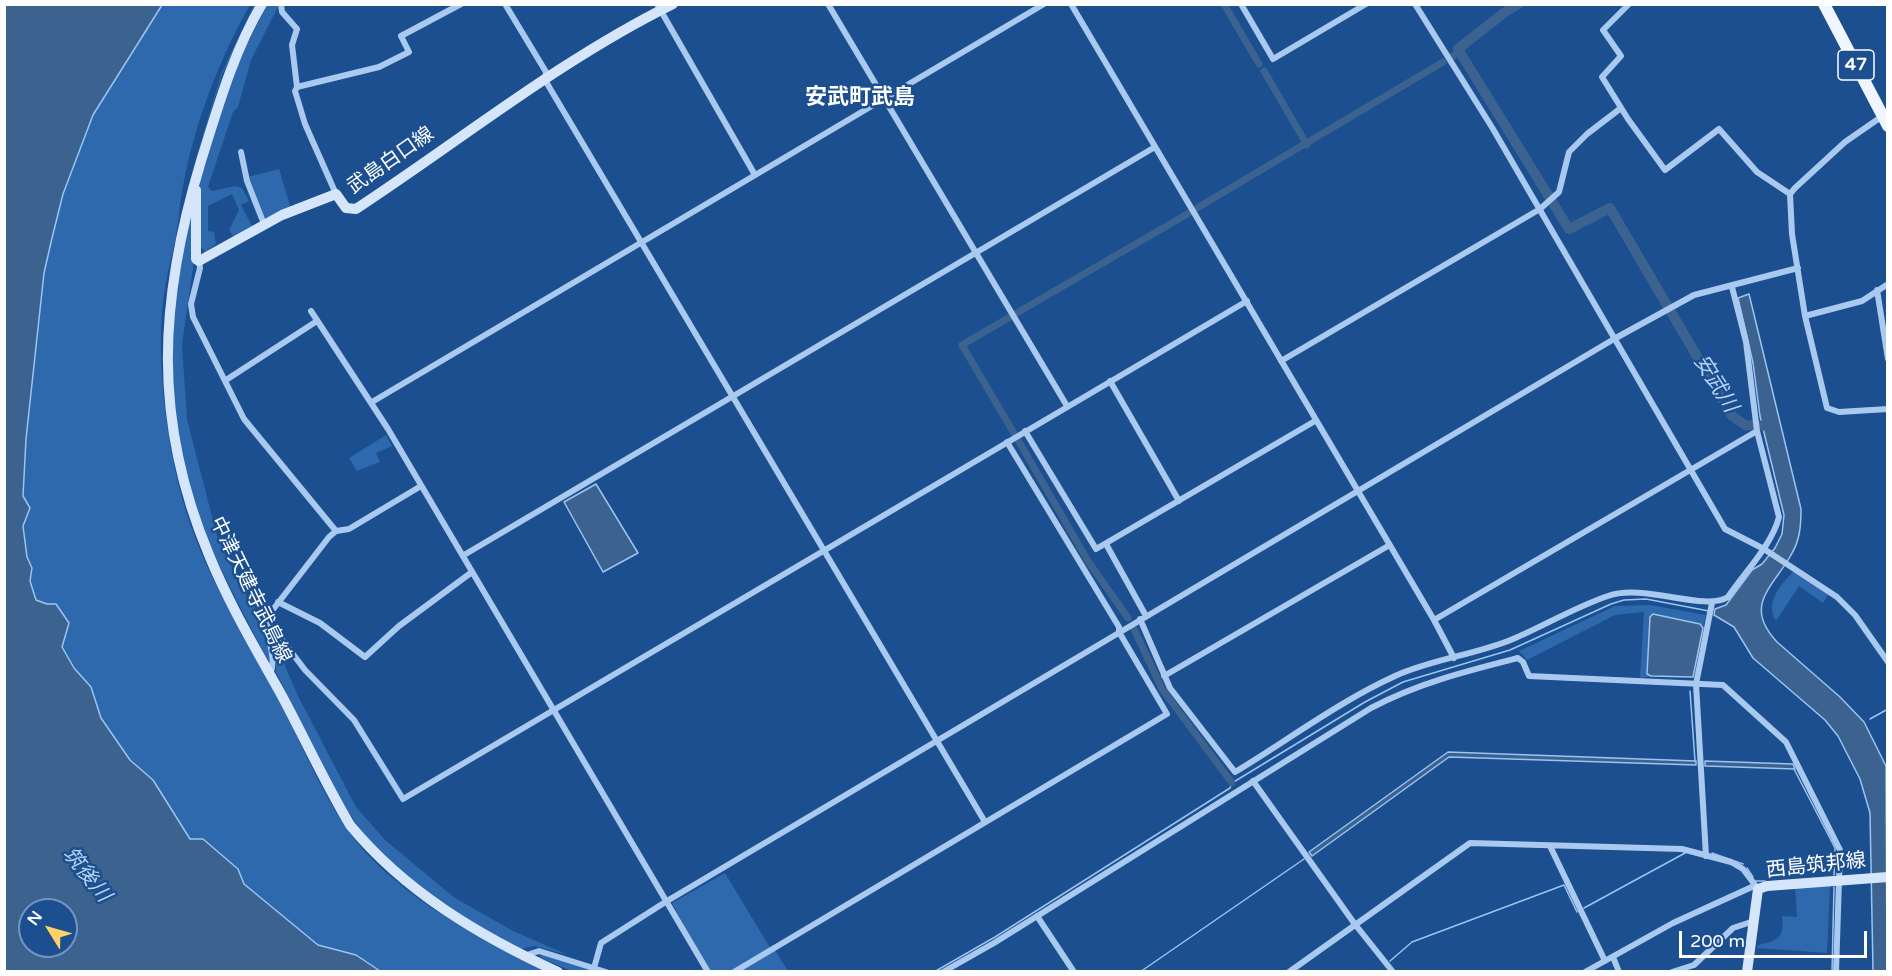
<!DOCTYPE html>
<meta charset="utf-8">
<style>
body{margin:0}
#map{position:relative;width:1892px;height:976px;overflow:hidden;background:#1b4f8f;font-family:"Varela Round",sans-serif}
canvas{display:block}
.frame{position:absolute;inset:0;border:6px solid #fff;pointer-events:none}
.north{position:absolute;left:18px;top:898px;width:60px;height:60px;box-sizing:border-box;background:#1b4f8f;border:2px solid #7695bc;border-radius:50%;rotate:307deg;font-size:16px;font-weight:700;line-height:24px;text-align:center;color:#fff}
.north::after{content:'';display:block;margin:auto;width:21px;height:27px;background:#ffd166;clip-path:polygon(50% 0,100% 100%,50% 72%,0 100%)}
.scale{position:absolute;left:1679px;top:931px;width:188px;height:27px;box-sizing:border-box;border:3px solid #fff;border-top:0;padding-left:8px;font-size:18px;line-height:21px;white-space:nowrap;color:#fff;-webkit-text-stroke:4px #1b4f8f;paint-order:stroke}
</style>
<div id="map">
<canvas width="1892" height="976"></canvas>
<div class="frame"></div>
<div class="north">N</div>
<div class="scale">200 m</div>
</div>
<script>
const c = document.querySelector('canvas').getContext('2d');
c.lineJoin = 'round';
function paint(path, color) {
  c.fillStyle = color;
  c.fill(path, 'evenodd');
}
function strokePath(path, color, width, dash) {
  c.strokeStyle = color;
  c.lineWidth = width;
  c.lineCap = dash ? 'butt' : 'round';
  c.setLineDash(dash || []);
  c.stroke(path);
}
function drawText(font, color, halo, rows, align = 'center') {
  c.font = font + ' "Varela Round","Noto Sans JP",sans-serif';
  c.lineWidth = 5;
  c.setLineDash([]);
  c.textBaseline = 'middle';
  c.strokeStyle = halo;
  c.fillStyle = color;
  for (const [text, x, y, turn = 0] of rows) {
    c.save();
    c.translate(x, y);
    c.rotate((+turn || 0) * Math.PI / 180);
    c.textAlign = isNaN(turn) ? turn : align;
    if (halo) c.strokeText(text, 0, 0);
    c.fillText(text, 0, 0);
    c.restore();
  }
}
paint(new Path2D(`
 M 159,5 L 250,5 C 213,70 185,149 178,223 C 175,247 167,271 164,295 C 155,357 167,449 185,508 C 205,575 244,635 277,696 C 303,746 328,811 366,853 C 416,906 481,938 544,971 L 359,972 L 211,881 L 41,639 L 17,519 L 41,270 L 87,111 Z
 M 254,5 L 258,5 L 222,75 L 188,186 L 221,74 Z
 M 267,5 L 279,5 L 251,60 L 238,107 L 233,112 L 208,187 L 212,191 L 235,186 L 242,188 L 249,201 L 241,205 L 252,226 L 234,237 L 229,230 L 239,210 L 232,194 L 208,206 L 208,231 L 214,232 L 216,244 L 205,252 L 200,245 L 200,174 L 232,74 Z
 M 279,169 L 291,209 L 266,220 L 248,177 Z
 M 194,196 L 194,261 L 182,345 L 187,419 L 218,540 L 244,592 L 261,616 L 270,648 L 269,663 C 242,609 211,556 192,498 C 172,435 169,363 174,299 C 176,265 187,229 194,196 Z
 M 386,435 L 392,446 L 376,453 L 380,462 L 357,471 L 349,458 Z
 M 1794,571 L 1828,595 L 1823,603 L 1799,586 L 1776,621 C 1764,602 1782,583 1794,571 Z
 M 1650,605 L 1706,615 L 1703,628 L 1700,624 L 1653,614 L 1647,674 L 1651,676 L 1640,678 L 1644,612 L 1615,615 L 1527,660 L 1519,651 L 1615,606 Z
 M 270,628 L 282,647 L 279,652 L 298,696 L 356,807 L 385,840 L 455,898 L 513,931 L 568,955 L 535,946 L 520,949 C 471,922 408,886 372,843 C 330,794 305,729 276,672 L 275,647 Z
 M 725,873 L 769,946 L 775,950 L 788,971 L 709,971 L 672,903 Z
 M 1830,886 L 1827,953 L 1757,948 L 1758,945 C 1777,941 1785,938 1782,916 L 1797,917 L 1795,887 Z
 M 544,953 L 598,971 L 571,971 L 539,957 Z`), '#2e69ad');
const water = new Path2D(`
 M 5,4 L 162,5 L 93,115 L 63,194 L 52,238 L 44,273 L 26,439 L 23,496 L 30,508 L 23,526 L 27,557 L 32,568 L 30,581 L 36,600 L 47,604 L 56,604 L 69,623 L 62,647 L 74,668 L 91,687 L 101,718 L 130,760 L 153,780 L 190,839 L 203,839 L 238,869 L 244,884 L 318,945 L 356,955 L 380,971 L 5,971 ZM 30,910 L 66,910 L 66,946 L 30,946 Z
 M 1749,294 L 1801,509 C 1801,526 1800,540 1791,555 C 1774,586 1742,605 1777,642 L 1840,697 L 1864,722 L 1886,766 L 1887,971 L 1873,971 L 1870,813 L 1860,779 L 1838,736 L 1825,720 L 1753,658 L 1734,627 L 1714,615 L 1715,609 L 1726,605 L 1752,570 L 1762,564 L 1775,548 L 1782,534 L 1784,515 L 1760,416 L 1753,363 L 1738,298 Z
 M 596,484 L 638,553 L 603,572 L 564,502 Z
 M 1653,614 L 1700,624 L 1703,628 L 1693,677 L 1651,676 L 1647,674 L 1650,617 Z
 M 1448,752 L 1696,761 L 1696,765 L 1449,757 L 1312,856 L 1309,852 Z
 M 1705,761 L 1793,764 L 1795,769 L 1705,766 Z`);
paint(water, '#3c6290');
strokePath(water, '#9cc4f0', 1.5);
strokePath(new Path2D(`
 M 1690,691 L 1695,761
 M 1870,719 L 1888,709
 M 1794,769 L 1835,848 L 1834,875
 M 1712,853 L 1743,864
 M 1747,868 L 1753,877
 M 1755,881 L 1765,881
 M 1584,908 L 1685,853
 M 1390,961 L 1412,942 L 1564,885 L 1577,912
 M 934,972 L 995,937 L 1230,788 L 1232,783 L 1365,702 L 1403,682 L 1510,650 L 1611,604 L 1624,600 L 1646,599 L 1709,611
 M 1140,972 L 1304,859
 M 1832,972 L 1834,887`), '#9cc4f0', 1.5);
strokePath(new Path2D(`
 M 1224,4 L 1259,64
 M 1451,57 L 1460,52
 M 1264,71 L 1307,145
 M 1197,208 L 1443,62
 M 1015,314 L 1189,213
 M 1010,317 L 962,345 L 1015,435
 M 1018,440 L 1088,561 L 1128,618
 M 1133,627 L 1162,689 L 1232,783`), '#3c6290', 7);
strokePath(new Path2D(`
 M 1519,4 L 1505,12 L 1458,49 L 1569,229 L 1610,208 L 1732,416 L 1745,425 L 1773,426 L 1774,428`), '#3c6290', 10);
strokePath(new Path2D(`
 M 281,4 L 282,12 L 297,29 L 292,45 L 297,87 L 295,91 L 305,124 L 336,194
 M 505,4 L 546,72 L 545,80 L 985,822
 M 657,4 L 755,175
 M 828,4 L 1067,406
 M 1071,4 L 1434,620 L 1757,431
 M 1241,4 L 1273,59 L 1366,4
 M 1415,4 L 1493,129 L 1725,529 L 1764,549 L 1837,597 L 1855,615 L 1888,662
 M 1629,4 L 1603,30 L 1621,56 L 1602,77 L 1628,119 L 1665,170 L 1719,129 L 1757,172 L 1790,194
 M 297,87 L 379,67 L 409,52 L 401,36 L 461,4
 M 1884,115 L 1845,142 L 1795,188 L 1790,194 L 1792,234 L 1805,316 L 1827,408 L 1839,412 L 1888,409
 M 241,152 L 247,181 L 264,224
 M 199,261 L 200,268 L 191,304 L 193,317 L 244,419 L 336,531
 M 1877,290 L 1888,359
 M 311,311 L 388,429 L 708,972
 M 1805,316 L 1862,301 L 1888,284
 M 1281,361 L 1540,209 L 1559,192 L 1569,152 L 1587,134 L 1621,108
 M 226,380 L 317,321
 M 1110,381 L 1179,501
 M 372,402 L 1044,4
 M 1025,431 L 1096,549 L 1315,421
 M 1106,544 L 1146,616
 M 464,555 L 1155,147
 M 278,602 L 320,623 L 365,657 L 399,626 L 472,572
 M 1140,619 L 1170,688 L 1235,772 C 1288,740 1340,701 1395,676 C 1432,659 1475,655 1513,639 C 1544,626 1575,607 1608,596 C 1644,583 1704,612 1728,597 C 1744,573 1772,545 1779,517 L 1757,431 L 1746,342 L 1732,287
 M 267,620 L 305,670 L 354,720 L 403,799 L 1247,301
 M 1434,620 L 1454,658
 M 270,675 C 278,655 264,636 268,616 L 329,537 L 336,531 L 349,529 L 421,486
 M 1164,676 L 1388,546
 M 1253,781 L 1354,923 L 1393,972
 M 1550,846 L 1605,961
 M 1706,856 L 1696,684 L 1712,603
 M 1037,916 L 1074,972
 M 524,956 L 539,951 L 606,972
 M 1613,957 L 1619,972
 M 594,968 L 601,943 L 667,901 L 1614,339 L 1694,295 L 1798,268
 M 734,972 L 1167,714 L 1119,632 L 1119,627 L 1007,442
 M 943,972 L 994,943 L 1371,708 C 1418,683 1467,671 1518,658 L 1523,662 L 1529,676 L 1723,685 L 1786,742 L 1840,850 L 1836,972
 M 1289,972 L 1470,843 L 1682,849 L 1731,862 L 1743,869 L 1758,889
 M 1585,972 L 1673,923 L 1754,886
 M 1672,972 L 1694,965 L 1733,928 L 1754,921`), '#a9c9ee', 6);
strokePath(new Path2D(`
 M 262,4 C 233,53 218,107 201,161 C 159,300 152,419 209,555 C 229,604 257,651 282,696 C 305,739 325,783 350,825 C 405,892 480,936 558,972
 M 196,190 L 196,259 L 199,261 L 282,215 L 336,194 L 346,208 L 356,209 C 461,140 560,60 673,4
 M 1747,972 L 1758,889 L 1767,886 L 1888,877`), '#d6e6fa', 10);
strokePath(new Path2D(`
 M 1824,4 L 1888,126`), '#f0f6ff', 12);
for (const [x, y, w] of [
 [1856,65,36]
]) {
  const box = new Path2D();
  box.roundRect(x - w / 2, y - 15, w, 30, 4.5);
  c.fillStyle = '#1b4f8f';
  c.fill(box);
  strokePath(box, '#fff', 1.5);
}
drawText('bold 18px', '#fff', null, [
 ["47",1856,65]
]);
drawText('20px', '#fff', '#1b4f8f', [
 ["武島白口線",391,161,-35],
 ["中津天建寺武島線",250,590,64],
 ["西島筑邦線",1816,866,-6]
]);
drawText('italic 21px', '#b5d3f5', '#1b4f8f', [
 ["安武川",1715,384,58],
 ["筑後川",86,875,51]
]);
drawText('bold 22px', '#fff', '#1b4f8f', [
 ["安武町武島",860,98]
]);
</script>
